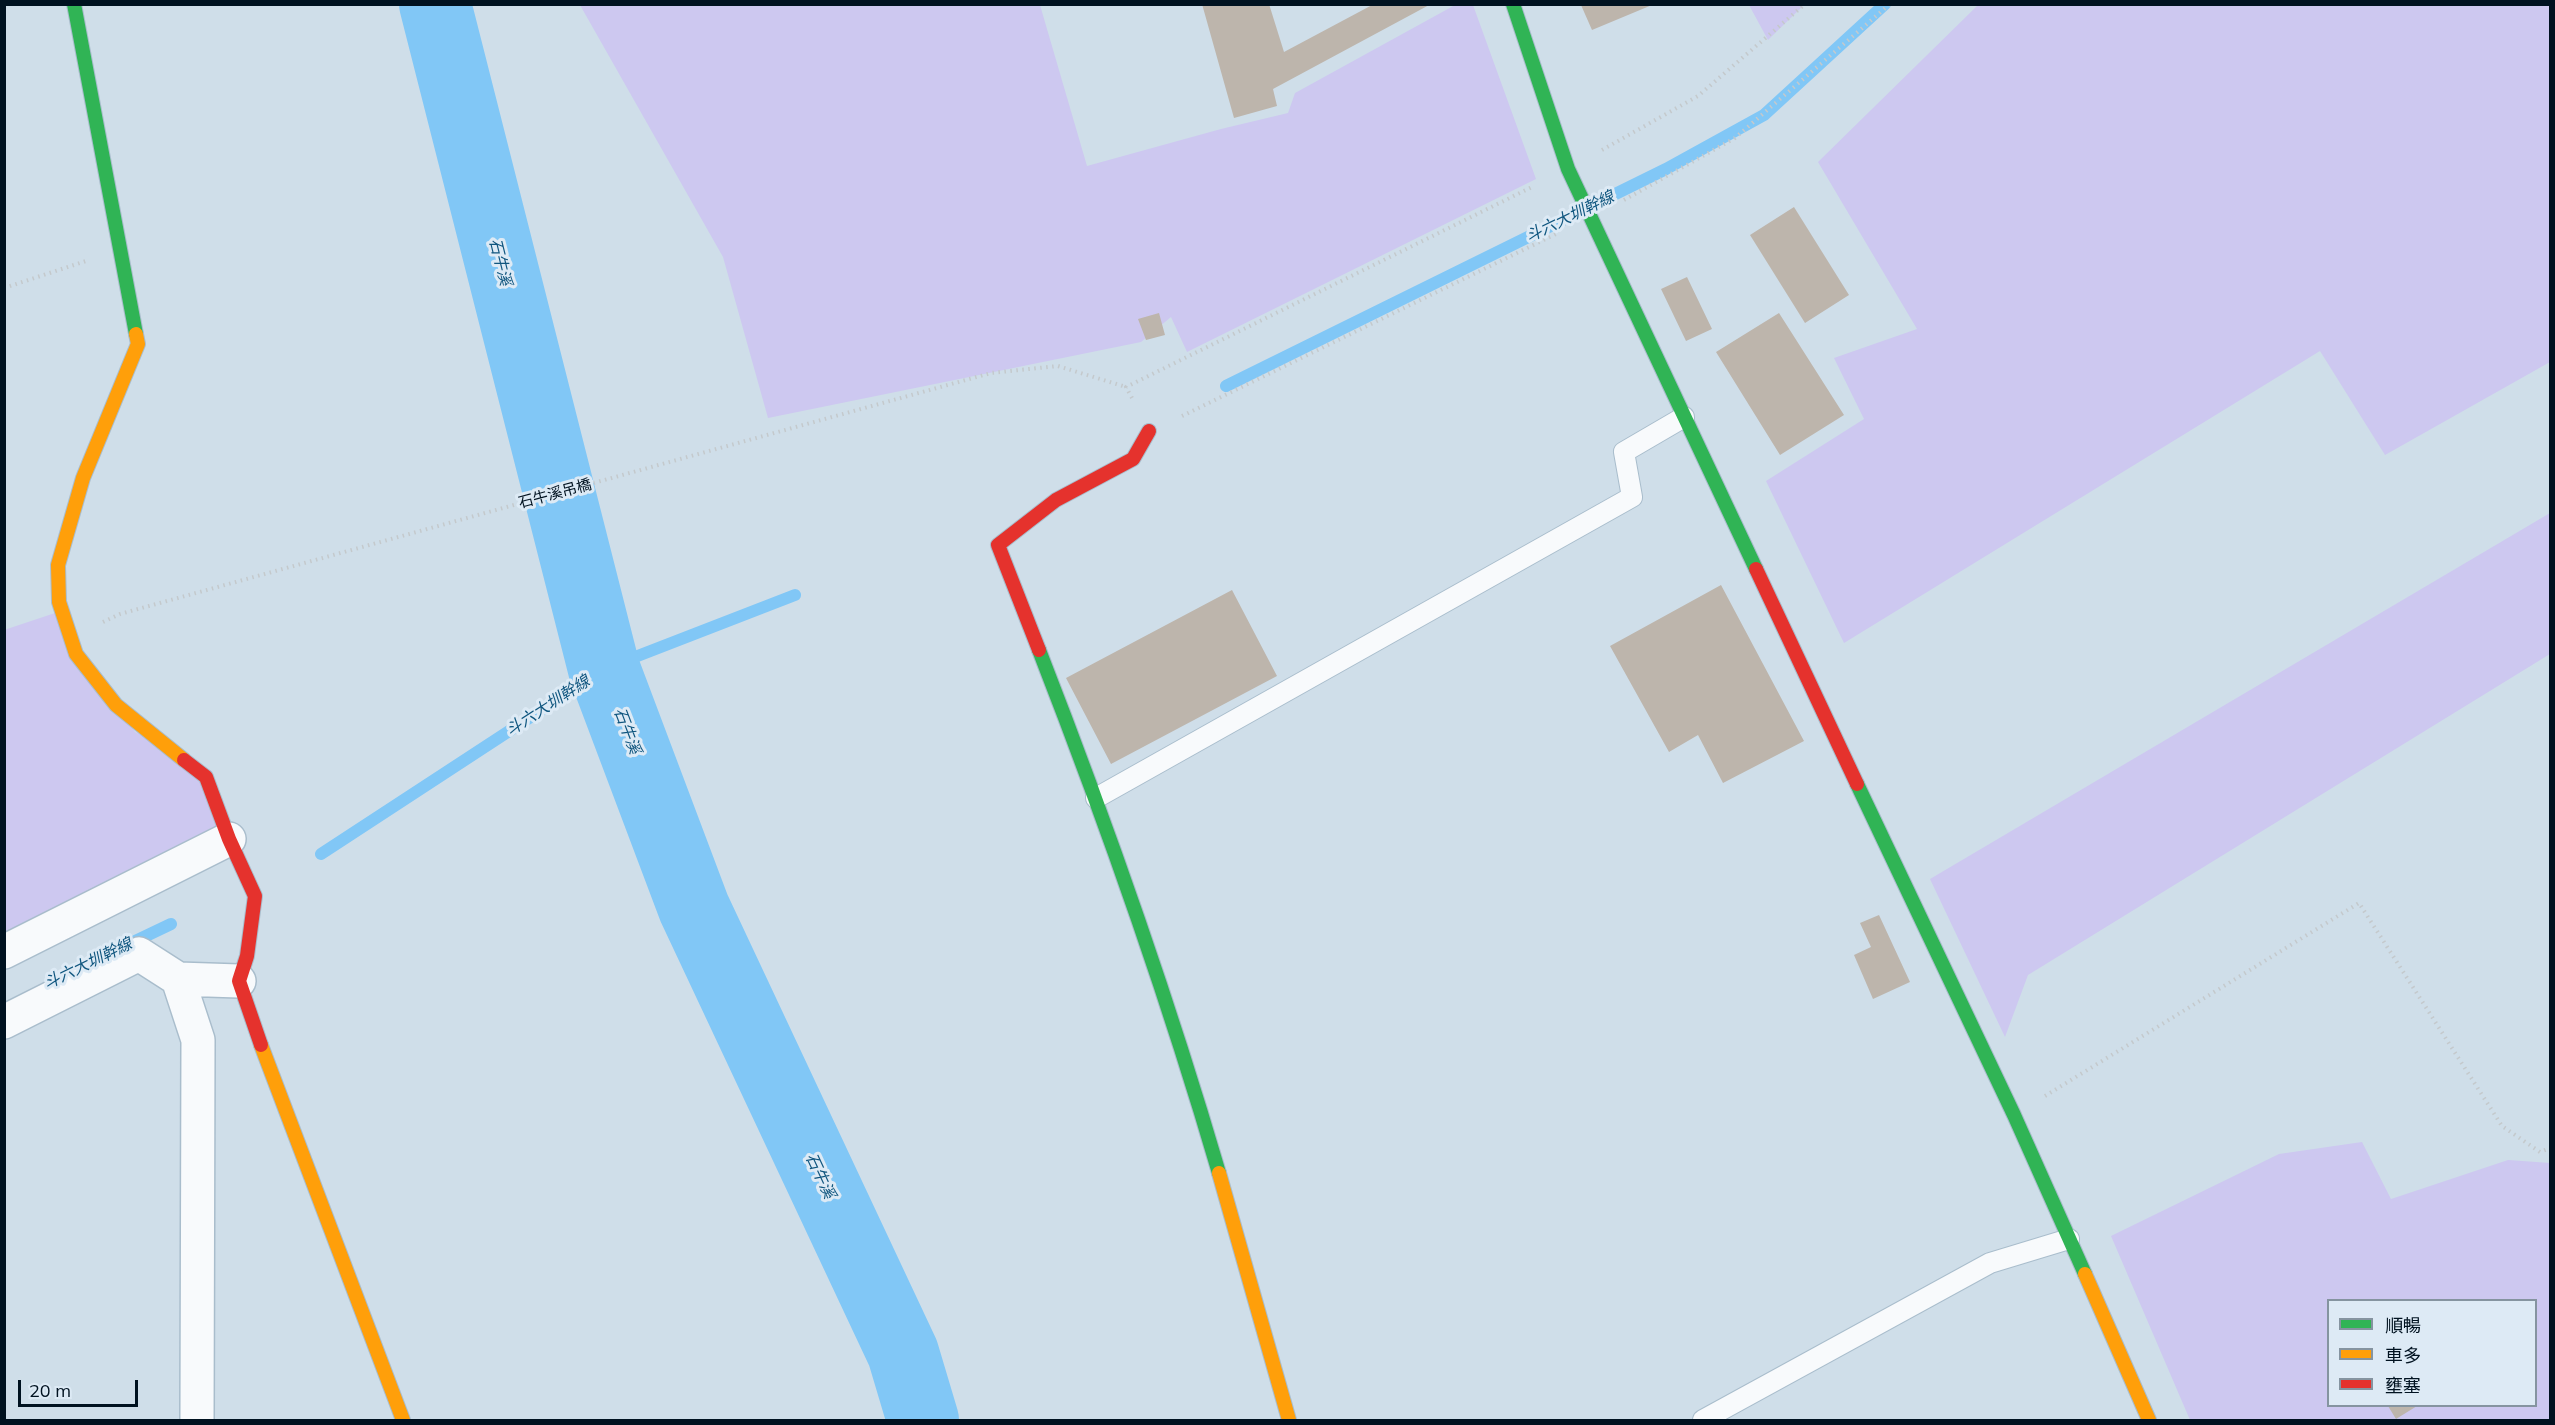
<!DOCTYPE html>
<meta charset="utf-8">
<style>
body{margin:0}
#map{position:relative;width:2555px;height:1425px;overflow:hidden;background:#cfdee9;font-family:Mulish,"Noto Sans TC",sans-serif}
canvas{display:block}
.frame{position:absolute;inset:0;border:6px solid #001220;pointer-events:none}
.legend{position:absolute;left:2327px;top:1299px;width:210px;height:108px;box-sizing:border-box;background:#ddeaf5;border:2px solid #8594a0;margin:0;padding:8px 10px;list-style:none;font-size:18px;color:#001220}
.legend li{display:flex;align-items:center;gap:12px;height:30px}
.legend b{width:30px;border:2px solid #8594a0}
.scale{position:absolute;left:18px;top:1380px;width:120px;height:27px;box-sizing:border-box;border:3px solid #001220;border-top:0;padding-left:8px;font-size:18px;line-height:21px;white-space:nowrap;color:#001220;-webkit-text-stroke:4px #ddeaf5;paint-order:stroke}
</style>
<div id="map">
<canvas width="2555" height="1425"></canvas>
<div class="frame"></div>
<ul class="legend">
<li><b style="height:8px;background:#30b455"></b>順暢</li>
<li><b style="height:8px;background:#ff9f0a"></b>車多</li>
<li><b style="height:8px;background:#e5322d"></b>壅塞</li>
</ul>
<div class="scale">20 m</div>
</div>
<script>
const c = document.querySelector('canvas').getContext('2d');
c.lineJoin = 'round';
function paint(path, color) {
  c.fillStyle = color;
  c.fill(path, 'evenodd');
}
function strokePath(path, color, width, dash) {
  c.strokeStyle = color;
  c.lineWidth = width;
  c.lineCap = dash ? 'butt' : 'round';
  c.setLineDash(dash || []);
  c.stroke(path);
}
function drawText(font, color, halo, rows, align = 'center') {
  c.font = font + ' Mulish,"Noto Sans TC",sans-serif';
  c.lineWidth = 6;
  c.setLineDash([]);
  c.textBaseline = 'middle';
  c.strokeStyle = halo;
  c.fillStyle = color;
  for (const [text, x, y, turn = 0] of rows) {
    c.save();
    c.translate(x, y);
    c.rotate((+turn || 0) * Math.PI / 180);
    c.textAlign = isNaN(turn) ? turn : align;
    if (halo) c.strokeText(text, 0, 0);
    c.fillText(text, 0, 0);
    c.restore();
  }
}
paint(new Path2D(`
 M 580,5 L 1040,5 L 1087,166 L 1221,129 L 1288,113 L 1295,93 L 1455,5 L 1473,5 L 1536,179 L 1187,352 L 1171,317 L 1141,342 L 768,418 L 723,257 Z
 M 1749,5 L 1804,5 L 1768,40 Z
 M 1978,5 L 2550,5 L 2550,362 L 2385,455 L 2320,351 L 1844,643 L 1766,481 L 1864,419 L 1834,358 L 1917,329 L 1818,162 Z
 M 2550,513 L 2550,654 L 2028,975 L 2005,1037 L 1930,879 Z
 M 55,613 L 135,732 L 212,771 L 229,838 L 4,940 L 4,630 Z
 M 2362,1142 L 2391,1199 L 2508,1160 L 2550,1163 L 2550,1420 L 2190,1420 L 2111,1236 L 2279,1154 ZM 2328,1300 L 2536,1300 L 2536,1406 L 2328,1406 Z`), '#cdc8f0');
strokePath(new Path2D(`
 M 1226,386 L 1666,169 L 1764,115 L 1885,4
 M 321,854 L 604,669 L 795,595
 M 127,945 L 171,924`), '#81c7f6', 12);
strokePath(new Path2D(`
 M 435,4 L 604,669 L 694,908 L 903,1353 L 923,1420`), '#81c7f6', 72);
paint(new Path2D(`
 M 1202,4 L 1269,4 L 1284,52 L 1374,4 L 1431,4 L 1273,89 L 1277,106 L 1234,118 Z
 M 1581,5 L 1652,5 L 1592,30 Z
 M 1794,207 L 1849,295 L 1805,323 L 1750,235 Z
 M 1687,277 L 1712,329 L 1686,341 L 1661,289 Z
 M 1159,313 L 1165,335 L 1146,340 L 1138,319 Z
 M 1779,313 L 1844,415 L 1780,455 L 1716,352 Z
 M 1721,585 L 1804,741 L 1723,783 L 1698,735 L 1669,752 L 1610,646 Z
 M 1232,590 L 1277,676 L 1111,764 L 1066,678 Z
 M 1879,915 L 1910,982 L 1873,999 L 1854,955 L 1871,947 L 1860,923 Z
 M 2388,1406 L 2417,1406 L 2396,1419 Z`), '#bdb5ac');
const lane = new Path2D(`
 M 1096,798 L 1632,497 L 1624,452 L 1684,417
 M 1703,1420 L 1990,1263 L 2069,1239`);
const street = new Path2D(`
 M 4,952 L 229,839
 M 178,979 L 198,1040 L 197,1420
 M 4,1022 L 139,954 L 178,979 L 239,981`);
const fast = new Path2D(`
 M 74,4 L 136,334
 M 1513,4 L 1568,169 L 1756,569
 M 1039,650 C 1106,822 1167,995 1219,1173
 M 1857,784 L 2014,1115 L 2085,1274`);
const slow = new Path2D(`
 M 136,334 L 138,344 L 83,478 L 58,565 L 59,602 L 76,654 L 116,705 L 184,760
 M 261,1045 L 403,1420
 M 1219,1173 L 1289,1420
 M 2085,1274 L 2149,1420`);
const jam = new Path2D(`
 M 1756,569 L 1857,784
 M 1039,650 L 998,545 L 1056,500 L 1133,459 L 1149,431
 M 184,760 L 206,777 L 229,839 L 255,896 L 247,956 L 239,981 L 261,1045`);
strokePath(lane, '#a9bdcc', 22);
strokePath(street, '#a9bdcc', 36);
strokePath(fast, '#a9bdcc', 16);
strokePath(slow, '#a9bdcc', 16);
strokePath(jam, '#a9bdcc', 16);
strokePath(new Path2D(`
 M 1602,150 L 1698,96 L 1805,4
 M 1624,200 L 1735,138 L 1890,4
 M 4,288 L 86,261
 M 1132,398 L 1126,387 L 1534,186
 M 1182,416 L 1558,233
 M 103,622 L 120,614 L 991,373 L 1058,366 L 1126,387
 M 2045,1096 L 2359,903 L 2502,1126 L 2540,1152 L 2550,1148`), '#c4c9cc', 4, [1.5, 4.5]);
strokePath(lane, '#f8fafc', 20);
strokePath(street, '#f8fafc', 33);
strokePath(fast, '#30b455', 14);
strokePath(slow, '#ff9f0a', 14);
strokePath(jam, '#e5322d', 14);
drawText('15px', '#001220', '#ddeaf5', [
 ["石牛溪吊橋",555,494,-15]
]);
drawText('italic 16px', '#10567f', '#ddeaf5', [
 ["斗六大圳幹線",1570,217,-26],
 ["石牛溪",500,262,76],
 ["斗六大圳幹線",548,706,-33],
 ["石牛溪",627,731,69],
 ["斗六大圳幹線",88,964,-26],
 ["石牛溪",820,1176,65]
]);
</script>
